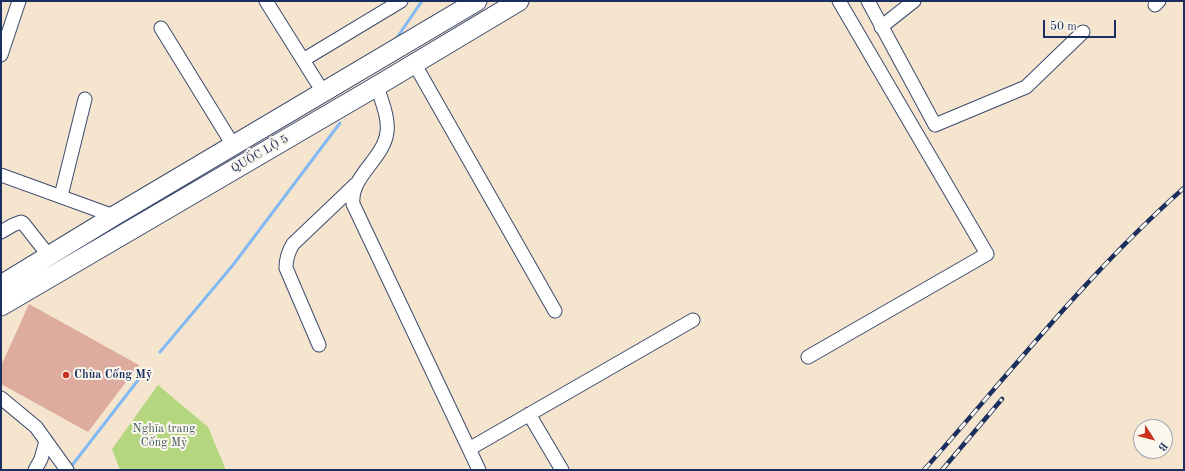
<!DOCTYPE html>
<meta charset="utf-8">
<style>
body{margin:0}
#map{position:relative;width:1185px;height:471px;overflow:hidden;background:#f6e5ce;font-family:"Old Standard TT",serif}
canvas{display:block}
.frame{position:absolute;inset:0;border:2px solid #1b2f5e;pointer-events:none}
.north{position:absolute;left:1133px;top:419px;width:40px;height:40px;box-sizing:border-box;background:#fbf7ec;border:1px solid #a1a7b3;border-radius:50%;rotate:126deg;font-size:11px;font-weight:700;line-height:16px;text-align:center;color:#1b2f5e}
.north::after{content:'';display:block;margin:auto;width:14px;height:18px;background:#c8321e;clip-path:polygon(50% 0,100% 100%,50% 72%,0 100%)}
.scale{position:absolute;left:1043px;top:20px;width:73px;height:18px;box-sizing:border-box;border:2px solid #1b2f5e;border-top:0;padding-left:5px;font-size:12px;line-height:14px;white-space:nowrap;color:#1b2f5e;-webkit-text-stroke:3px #fbf7ec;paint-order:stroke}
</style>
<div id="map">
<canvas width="1185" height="471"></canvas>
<div class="frame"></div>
<div class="north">B</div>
<div class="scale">50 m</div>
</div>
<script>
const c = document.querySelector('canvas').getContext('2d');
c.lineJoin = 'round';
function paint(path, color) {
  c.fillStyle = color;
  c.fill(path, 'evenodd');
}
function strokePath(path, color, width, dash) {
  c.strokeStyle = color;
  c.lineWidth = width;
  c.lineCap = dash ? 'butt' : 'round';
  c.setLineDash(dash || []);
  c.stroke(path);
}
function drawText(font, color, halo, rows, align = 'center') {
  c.font = font + ' "Old Standard TT",serif';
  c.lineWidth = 4;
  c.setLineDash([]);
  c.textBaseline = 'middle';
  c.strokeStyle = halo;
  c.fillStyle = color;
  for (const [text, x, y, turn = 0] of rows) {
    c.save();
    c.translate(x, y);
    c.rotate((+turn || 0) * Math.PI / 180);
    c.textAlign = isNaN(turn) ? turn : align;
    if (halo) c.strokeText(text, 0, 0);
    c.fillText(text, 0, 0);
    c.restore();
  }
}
paint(new Path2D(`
 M 158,385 L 208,427 L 226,470 L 120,470 L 112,449 Z`), '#b3d67f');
strokePath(new Path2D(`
 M 396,39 L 422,1
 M 160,352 L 233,265 L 340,123
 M 70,468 L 142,375`), '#82b9f2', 3);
paint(new Path2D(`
 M 29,304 L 139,365 L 88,432 L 1,384 L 1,366 Z`), '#deab9f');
const minor = new Path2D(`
 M 266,1 L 323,92
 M 868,1 L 935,125 L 1026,87 L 1083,32
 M 1155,5 L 1159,1
 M 881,27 L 914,1
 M 161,28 L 233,145
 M 1,55 L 19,1
 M 303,60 L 401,1
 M 414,63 L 555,311
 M 377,86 C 381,100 389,117 387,132 C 384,159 350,176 353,204 L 479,470
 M 1,175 L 114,216
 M 61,196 L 85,99
 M 1,232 L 13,225 L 21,222 L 23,223 L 49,256
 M 319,345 L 286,268 C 286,258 288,252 293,244 L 356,184
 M 808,357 L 987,254 L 839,1
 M 1,398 L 36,427 L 67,470
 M 529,414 L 562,470
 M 469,449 L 693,320
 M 35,470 L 41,459 L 46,441`);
const highway = new Path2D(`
 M 1,285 L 114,216 L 477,1
 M 1,306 L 377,86 L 519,1`);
strokePath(minor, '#3c4a6f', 15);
strokePath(highway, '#3c4a6f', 21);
strokePath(minor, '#fff', 13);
strokePath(highway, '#fff', 19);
const rail = new Path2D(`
 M 924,470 C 1009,374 1088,273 1184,188
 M 942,470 L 1002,399`);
strokePath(rail, '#1b2f5e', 4.5);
strokePath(rail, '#fbf7ec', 3, [9]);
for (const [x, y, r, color] of [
 [66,375,4,"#c8321e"]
]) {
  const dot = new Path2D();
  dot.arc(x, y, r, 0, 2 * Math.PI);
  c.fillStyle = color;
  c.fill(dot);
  strokePath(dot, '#fbf7ec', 1.5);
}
drawText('12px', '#1b2f5e', '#fbf7ec', [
 ["QUỐC LỘ 5",260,154,-30]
]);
drawText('bold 12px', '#1b2f5e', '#fbf7ec', [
 ["Chùa Cống Mỹ",74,375]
], 'left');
drawText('12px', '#415966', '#fbf7ec', [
 ["Nghĩa trang",164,429],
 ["Cống Mỹ",164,443]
]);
</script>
